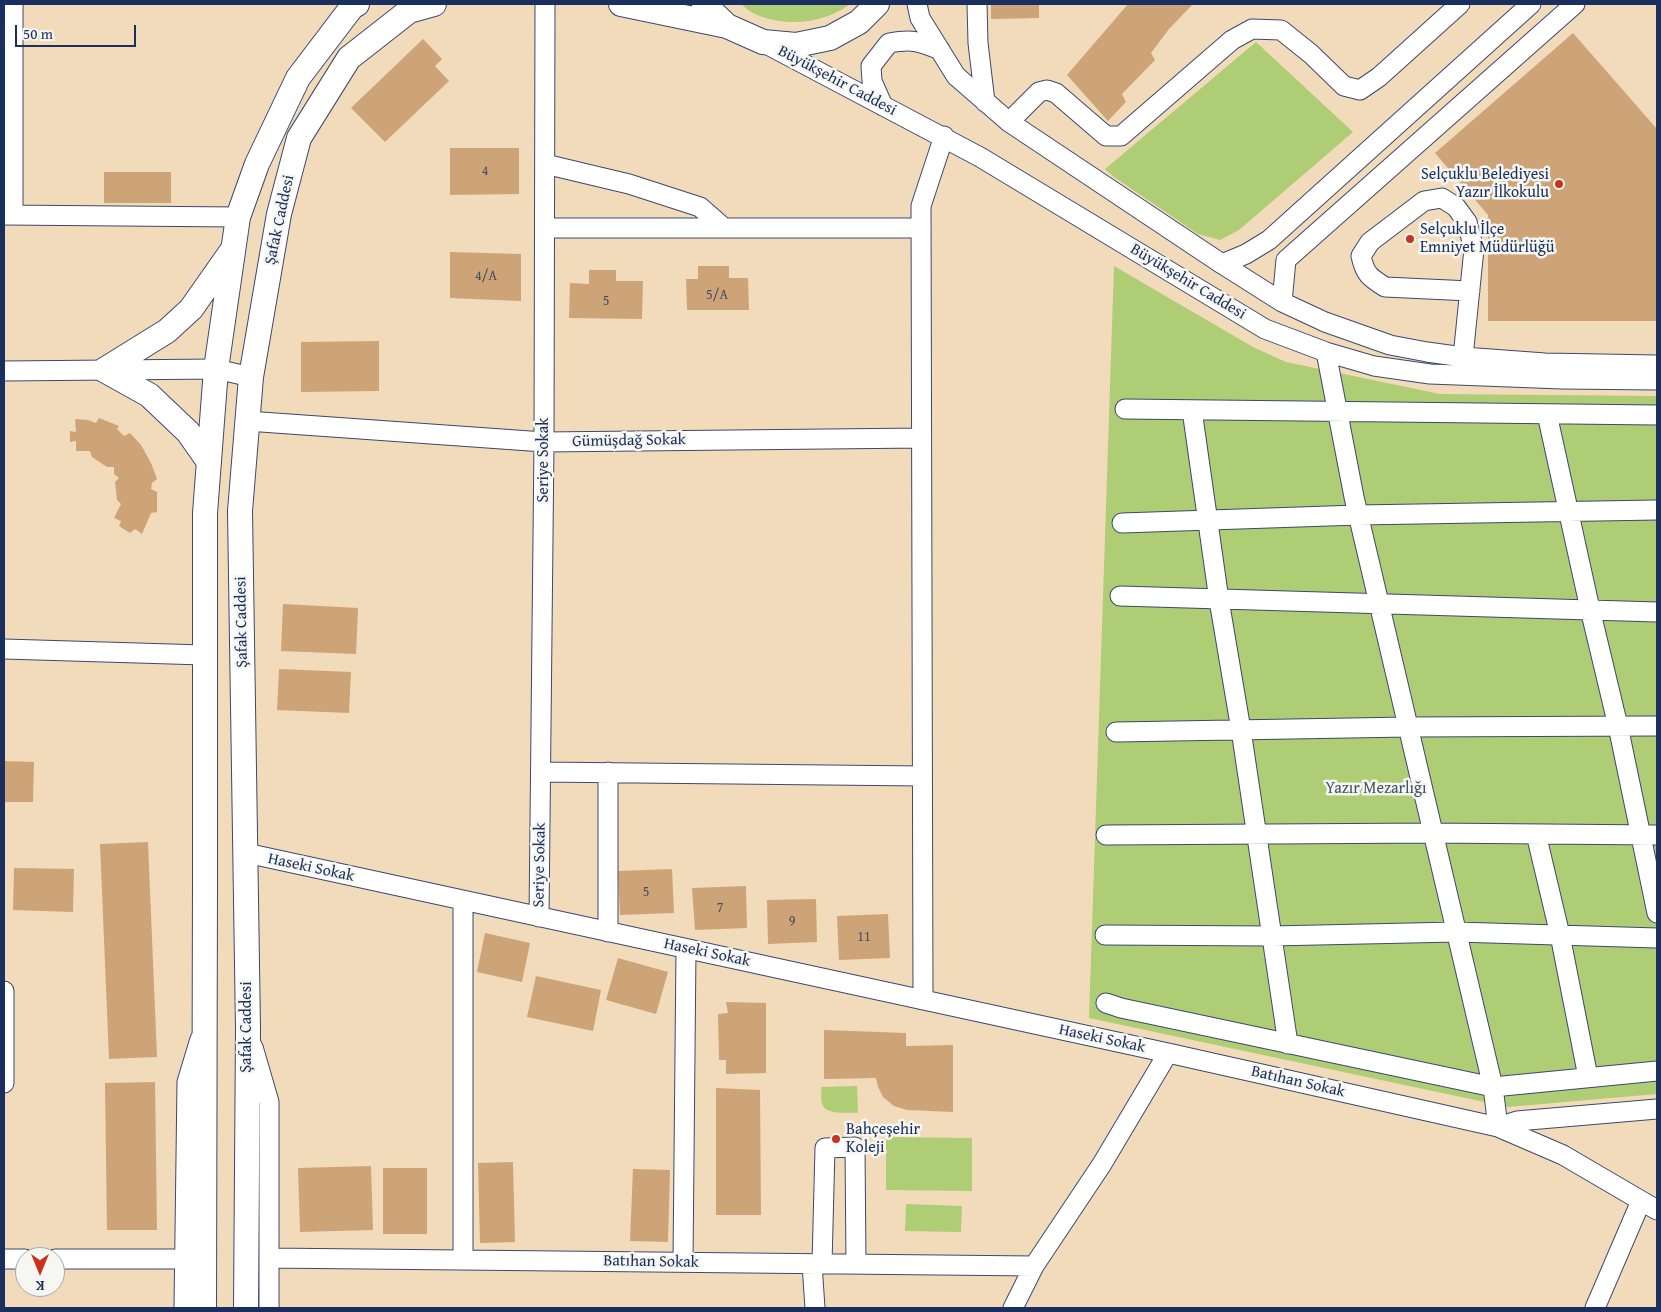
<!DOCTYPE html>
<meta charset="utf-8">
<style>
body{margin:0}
#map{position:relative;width:1661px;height:1312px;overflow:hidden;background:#f2dbbb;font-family:"Gentium Book Plus",serif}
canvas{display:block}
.frame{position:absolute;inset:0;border:5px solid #1b2f5e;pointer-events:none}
.north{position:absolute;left:15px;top:1247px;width:50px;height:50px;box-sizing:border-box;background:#f6f6f2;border:1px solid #9ea6b7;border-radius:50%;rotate:180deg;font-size:14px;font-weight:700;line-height:20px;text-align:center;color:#1b2f5e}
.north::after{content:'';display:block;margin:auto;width:18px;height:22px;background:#c8321e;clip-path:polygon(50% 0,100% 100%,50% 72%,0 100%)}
.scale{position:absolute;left:15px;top:25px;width:121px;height:22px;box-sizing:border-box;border:2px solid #1b2f5e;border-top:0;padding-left:6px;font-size:15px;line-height:18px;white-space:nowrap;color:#1b2f5e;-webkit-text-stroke:4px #f6f6f2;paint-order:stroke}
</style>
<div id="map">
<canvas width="1661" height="1312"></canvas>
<div class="frame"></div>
<div class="north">K</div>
<div class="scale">50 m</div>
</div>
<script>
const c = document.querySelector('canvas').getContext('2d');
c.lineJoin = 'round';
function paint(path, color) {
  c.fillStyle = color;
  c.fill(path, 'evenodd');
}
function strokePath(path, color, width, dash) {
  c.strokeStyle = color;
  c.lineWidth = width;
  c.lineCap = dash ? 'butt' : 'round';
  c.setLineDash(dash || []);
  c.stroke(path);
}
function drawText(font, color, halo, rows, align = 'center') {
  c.font = font + ' "Gentium Book Plus",serif';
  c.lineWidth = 5;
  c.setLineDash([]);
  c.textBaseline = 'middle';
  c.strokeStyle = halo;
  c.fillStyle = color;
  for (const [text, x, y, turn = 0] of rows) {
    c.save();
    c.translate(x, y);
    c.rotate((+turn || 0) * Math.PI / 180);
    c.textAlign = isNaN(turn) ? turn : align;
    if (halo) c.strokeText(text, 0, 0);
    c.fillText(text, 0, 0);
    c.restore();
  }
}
paint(new Path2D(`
 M 741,4 L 850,4 C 824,24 783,28 753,13 C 749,11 745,7 741,4 Z
 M 1256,42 L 1353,132 L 1239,230 L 1220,240 L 1198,234 L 1114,177 L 1105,169 Z
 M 1114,266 L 1253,347 L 1286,362 L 1440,394 L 1657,396 L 1657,1094 L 1508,1107 L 1089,1018 Z
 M 857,1086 L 858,1113 C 849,1112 828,1115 823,1106 C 820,1101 822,1092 821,1087 Z
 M 886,1137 L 972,1138 L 972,1191 L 886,1190 Z
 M 906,1204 L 962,1206 L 961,1232 L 905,1231 Z`), '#aecd74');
paint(new Path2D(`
 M 991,4 L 1039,4 L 1039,18 L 991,19 Z
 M 1128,4 L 1193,4 L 1169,29 L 1151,53 L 1155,60 L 1122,94 L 1126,102 L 1108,121 L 1067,75 Z
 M 1573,33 L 1657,129 L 1657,321 L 1488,321 L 1488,215 L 1435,153 Z
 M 423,39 L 442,59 L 435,66 L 449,81 L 385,142 L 351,108 Z
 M 450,148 L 519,148 L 519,194 L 450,195 Z
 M 104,172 L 171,172 L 171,203 L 104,203 Z
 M 450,252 L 521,254 L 521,301 L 450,298 Z
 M 698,266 L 729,266 L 729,278 L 748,278 L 749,310 L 687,310 L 686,279 L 698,279 Z
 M 589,270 L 616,270 L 616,281 L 643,281 L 642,319 L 569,318 L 570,283 L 589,284 Z
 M 379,341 L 379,391 L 301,392 L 301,342 Z
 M 99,418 L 119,426 L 117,429 L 124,436 L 130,433 L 141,445 L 151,463 L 157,479 L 152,483 L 151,489 L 157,492 L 157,512 L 151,513 L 142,534 L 135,529 L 130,533 L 119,526 L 121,521 L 114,518 L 121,504 L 117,500 L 115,482 L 119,478 L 114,474 L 114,467 L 107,467 L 92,457 L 90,451 L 76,451 L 76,441 L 70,442 L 70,431 L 76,432 L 75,419 L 88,420 L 96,423 Z
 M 283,604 L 358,608 L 356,654 L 281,651 Z
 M 279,669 L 351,672 L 349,713 L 277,710 Z
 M 4,761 L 34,762 L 33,802 L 4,802 Z
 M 148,842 L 157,1057 L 109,1059 L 100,844 Z
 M 14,868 L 74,869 L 73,912 L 13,910 Z
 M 672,869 L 674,913 L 620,915 L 618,871 Z
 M 746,886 L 747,928 L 695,930 L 692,888 Z
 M 816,899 L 817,942 L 768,944 L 767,900 Z
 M 888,914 L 890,958 L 839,960 L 837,916 Z
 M 485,933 L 530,943 L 522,982 L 477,972 Z
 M 618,958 L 668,972 L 656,1014 L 606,1000 Z
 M 536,976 L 601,990 L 593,1031 L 527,1017 Z
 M 726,1002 L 766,1003 L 766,1073 L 726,1074 L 726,1060 L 719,1060 L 718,1014 L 728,1013 Z
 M 824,1030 L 906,1033 L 906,1046 L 953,1045 L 953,1112 L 907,1110 L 894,1106 L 883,1097 L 878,1087 L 876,1078 L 824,1079 Z
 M 155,1082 L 157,1230 L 107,1230 L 105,1083 Z
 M 716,1088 L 760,1090 L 761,1215 L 716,1215 Z
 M 513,1162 L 515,1242 L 480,1243 L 478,1163 Z
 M 371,1166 L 373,1230 L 300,1232 L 298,1168 Z
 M 383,1168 L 427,1168 L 427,1234 L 383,1234 Z
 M 633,1169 L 670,1170 L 668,1242 L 630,1241 Z`), '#cca477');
const minor = new Path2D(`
 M 13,4 L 13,215
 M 917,4 L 920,18 L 956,76 L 1009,122 L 1222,264 L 1282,302 L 1325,322 L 1390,345 L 1427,352 L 1463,357 L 1545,363 L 1657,365
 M 977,4 L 978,43 L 985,102
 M 768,45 L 980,157 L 1265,329 L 1326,352 L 1374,366 L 1430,374 L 1562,379 L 1657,380
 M 883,106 L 872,81 L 871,66 L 889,43 C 912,39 919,41 940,50
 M 1009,122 L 1039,92 L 1047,90 L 1056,93 L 1106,136 L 1121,136 L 1232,40 L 1252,29 L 1281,30 L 1311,54 L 1344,86 L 1360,90 L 1379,77 L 1460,4
 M 545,164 L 629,184 L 700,207 L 724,228
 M 4,215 L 238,217
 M 545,228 L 921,228
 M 1222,264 L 1246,254 L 1269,240 L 1531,4
 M 1282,302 L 1286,260 L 1575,4
 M 1326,352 L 1354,497 L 1493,1087 L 1498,1127
 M 1463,357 L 1474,249 L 1467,222 L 1456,207 L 1442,198 L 1424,201 L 1370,242 L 1361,256 C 1365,274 1369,277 1385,287 L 1470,291
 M 4,371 L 216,369 L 251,377
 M 1125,409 L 1657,415
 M 1192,410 L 1219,600 L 1241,730 L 1288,1044
 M 1547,414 L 1590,609 L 1618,726 L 1657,913
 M 247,421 L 544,442 L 921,438
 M 1122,523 L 1358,515 L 1657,510
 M 1120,596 L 1657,612
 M 4,649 L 204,655
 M 1116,732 L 1408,727 L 1657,726
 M 541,772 L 922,776
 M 1536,834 L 1560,935 L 1588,1077
 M 1106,835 L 1433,833 L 1657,835
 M 246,853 L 1168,1053 L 1498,1127 L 1563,1155 L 1657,1210
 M 539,917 L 544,442 L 545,4
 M 608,932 L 608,772
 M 1105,935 L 1272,936 L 1456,932 L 1657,938
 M 4,991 L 4,1083
 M 923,1000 L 921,206 L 944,136
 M 1106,1003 L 1121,1008 L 1493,1087 L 1657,1071
 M 253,1047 L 269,1102 L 269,1308
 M 1498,1127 L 1517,1121 L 1657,1109
 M 269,1258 L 1034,1266
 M 4,1259 L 25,1259
 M 55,1259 L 185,1259
 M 463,1260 L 463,901
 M 683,1262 L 686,949
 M 812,1264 L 815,1308
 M 822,1264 L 825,1148 L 855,1147 L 856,1264
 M 184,1308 L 187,1082 L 200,1039
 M 1013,1308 L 1034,1266 L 1102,1164 L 1168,1053
 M 1595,1308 L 1641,1201`);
const major = new Path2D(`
 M 621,4 L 727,26
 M 704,4 L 727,26 L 763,42 L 796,45 L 830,38 L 859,22 L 877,4
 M 209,462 L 188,432 L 149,395 L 104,370 L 167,331 L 191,309 L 231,252
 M 204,1308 L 205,882 L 205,513 L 216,369 L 238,217 L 257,164 L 298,78 L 352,7 L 357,4
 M 246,1308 L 248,1029 L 240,511 L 251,377 L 279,214 L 299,138 L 349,58 L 409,11 L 434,4`);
strokePath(minor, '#3b496c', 21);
strokePath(major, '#3b496c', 26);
strokePath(minor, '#fff', 19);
strokePath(major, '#fff', 24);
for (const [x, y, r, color] of [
 [1559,184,5,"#c8321e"],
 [1410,239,5,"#c8321e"],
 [836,1139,5,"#c8321e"]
]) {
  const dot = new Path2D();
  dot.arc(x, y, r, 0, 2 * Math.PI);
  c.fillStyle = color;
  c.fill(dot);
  strokePath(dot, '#f6f6f2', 2);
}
drawText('14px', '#474c64', null, [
 ["4",485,171],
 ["4/A",486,276],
 ["5/A",717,295],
 ["5",606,301],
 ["5",646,892],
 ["7",720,908],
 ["9",792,921],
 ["11",864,937]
]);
drawText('16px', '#1b2f5e', '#f6f6f2', [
 ["Büyükşehir Caddesi",837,81,28],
 ["Şafak Caddesi",280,220,-78],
 ["Büyükşehir Caddesi",1188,282,31],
 ["Gümüşdağ Sokak",629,441,-1],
 ["Seriye Sokak",544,460,-90],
 ["Şafak Caddesi",242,622,-91],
 ["Seriye Sokak",540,865,-89],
 ["Haseki Sokak",311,868,12],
 ["Haseki Sokak",707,953,12],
 ["Şafak Caddesi",247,1027,-90],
 ["Haseki Sokak",1102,1039,12],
 ["Batıhan Sokak",1298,1082,13],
 ["Batıhan Sokak",651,1262,1]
]);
drawText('16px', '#1b2f5e', '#f6f6f2', [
 ["Selçuklu Belediyesi",1549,175,"right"],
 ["Yazır İlkokulu",1549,193,"right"],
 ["Selçuklu İlçe",1420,230],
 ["Emniyet Müdürlüğü",1420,248],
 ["Bahçeşehir",846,1130],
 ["Koleji",846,1148]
], 'left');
drawText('16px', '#405664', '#f6f6f2', [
 ["Yazır Mezarlığı",1376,789]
]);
</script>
